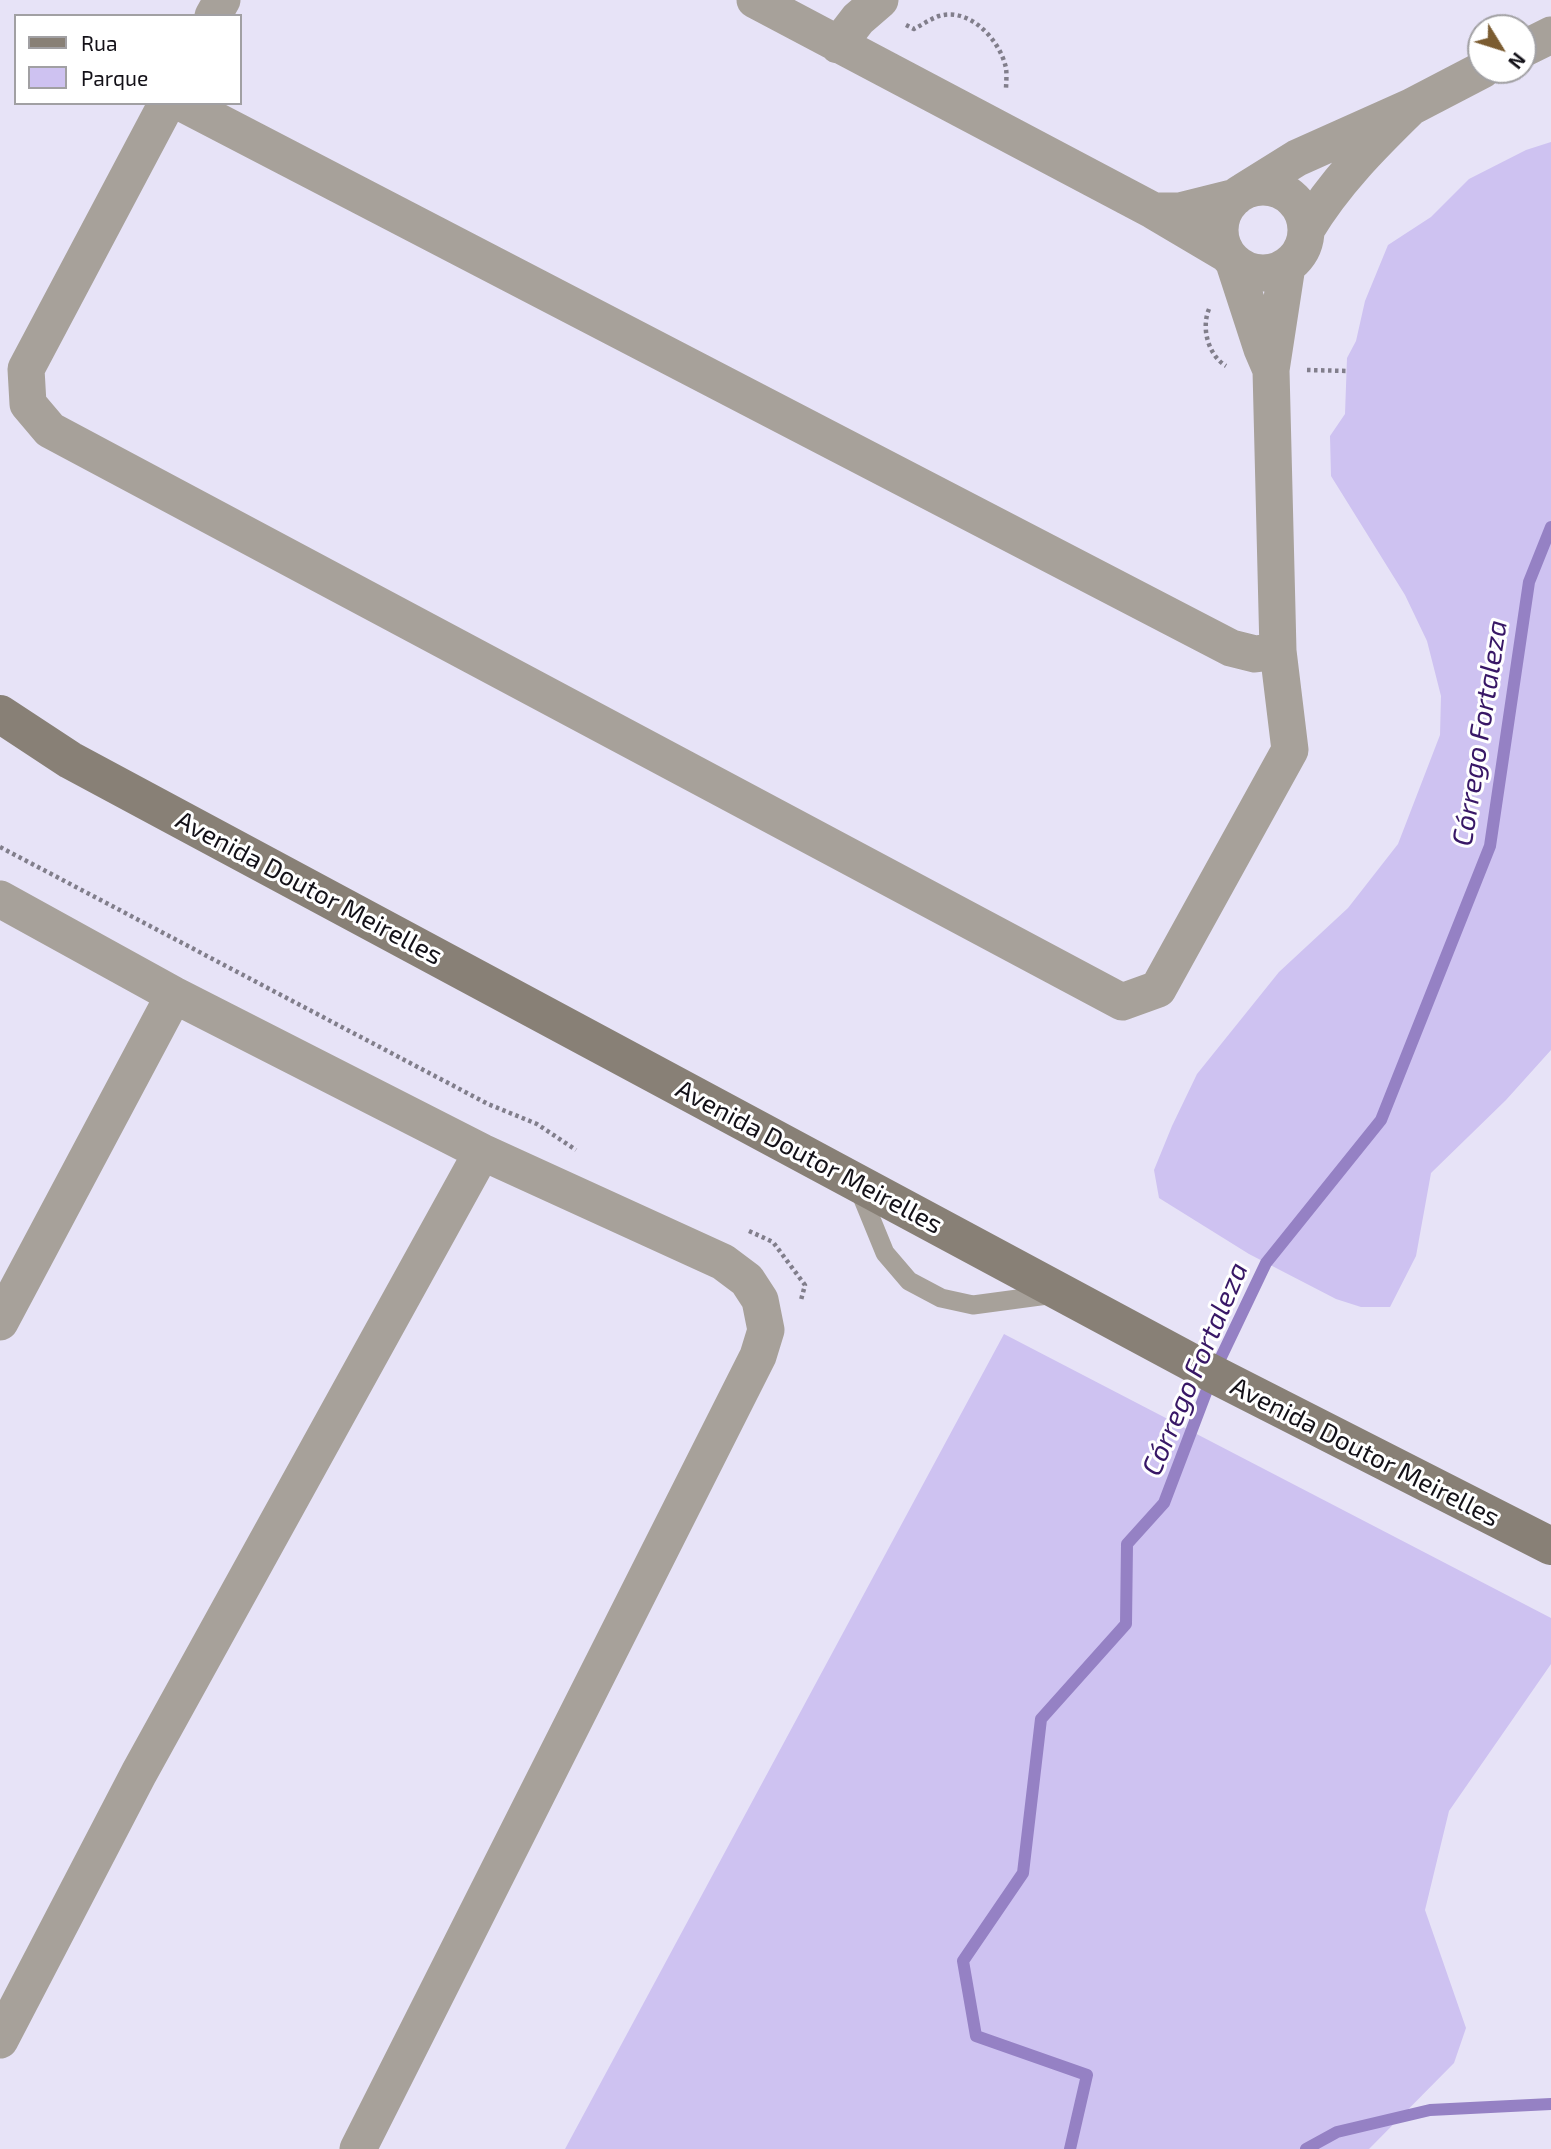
<!DOCTYPE html>
<meta charset="utf-8">
<style>
body{margin:0}
#map{position:relative;width:1551px;height:2149px;overflow:hidden;background:#e7e3f7;font-family:"Exo 2",sans-serif}
canvas{display:block}
.legend{position:absolute;left:14px;top:14px;width:228px;height:91px;box-sizing:border-box;background:#fff;border:2px solid #a1a0a3;margin:0;padding:9px 12px;list-style:none;font-size:21px;color:#131118}
.legend li{display:flex;align-items:center;gap:14px;height:35px}
.legend b{width:35px;border:2px solid #a1a0a3}
.north{position:absolute;left:1467px;top:14px;width:70px;height:70px;box-sizing:border-box;background:#fff;border:2px solid #a1a0a3;border-radius:50%;rotate:128deg;font-size:19px;font-weight:700;line-height:28px;text-align:center;color:#131118}
.north::after{content:'';display:block;margin:auto;width:24px;height:32px;background:#7b5c31;clip-path:polygon(50% 0,100% 100%,50% 72%,0 100%)}
</style>
<div id="map">
<canvas width="1551" height="2149"></canvas>
<ul class="legend">
<li><b style="height:9px;background:#888076"></b>Rua</li>
<li><b style="height:19px;background:#cec2f1"></b>Parque</li>
</ul>
<div class="north">N</div>
</div>
<script>
const c = document.querySelector('canvas').getContext('2d');
c.lineJoin = 'round';
function paint(path, color) {
  c.fillStyle = color;
  c.fill(path, 'evenodd');
}
function strokePath(path, color, width, dash) {
  c.strokeStyle = color;
  c.lineWidth = width;
  c.lineCap = dash ? 'butt' : 'round';
  c.setLineDash(dash || []);
  c.stroke(path);
}
function drawText(font, color, halo, rows, align = 'center') {
  c.font = font + ' "Exo 2",sans-serif';
  c.lineWidth = 6;
  c.setLineDash([]);
  c.textBaseline = 'middle';
  c.strokeStyle = halo;
  c.fillStyle = color;
  for (const [text, x, y, turn = 0] of rows) {
    c.save();
    c.translate(x, y);
    c.rotate((+turn || 0) * Math.PI / 180);
    c.textAlign = isNaN(turn) ? turn : align;
    if (halo) c.strokeText(text, 0, 0);
    c.fillText(text, 0, 0);
    c.restore();
  }
}
paint(new Path2D(`
 M 1551,142 L 1551,1050 L 1506,1100 L 1431,1173 L 1416,1256 L 1390,1307 L 1361,1307 L 1336,1299 L 1249,1254 L 1159,1198 L 1154,1170 L 1172,1126 L 1197,1074 L 1279,972 L 1348,908 L 1398,844 L 1440,735 L 1441,696 L 1427,641 L 1405,595 L 1331,476 L 1330,436 L 1345,414 L 1347,358 L 1356,341 L 1365,301 L 1388,245 L 1431,217 L 1469,179 L 1526,150 Z
 M 1004,1334 L 1551,1618 L 1551,1664 L 1449,1811 L 1425,1910 L 1466,2028 L 1454,2063 L 1369,2149 L 565,2149 Z`), '#cec2f1');
strokePath(new Path2D(`
 M 1070,2149 L 1087,2075 L 976,2036 L 963,1961 L 1023,1873 L 1041,1719 L 1126,1624 L 1127,1544 L 1164,1503 L 1213,1374 L 1266,1263 L 1381,1120 L 1490,846 L 1529,582 L 1551,527
 M 1306,2149 L 1337,2132 L 1430,2110 L 1551,2104`), '#9581c4', 12);
strokePath(new Path2D(`
 M 906,25 L 914,29 C 922,25 930,19 939,16 C 970,7 1000,40 1006,68 C 1007,75 1006,84 1006,90
 M 1209,309 C 1201,328 1208,355 1226,366
 M 1307,370 L 1348,371
 M 0,847 L 488,1104 L 537,1124 L 576,1150
 M 749,1231 L 773,1242 L 805,1285 L 801,1300`), '#817e8b', 4.5, [3.5, 3.5]);
strokePath(new Path2D(`
 M 858,1187 L 885,1253 L 909,1281 L 941,1298 L 973,1305 L 1055,1294`), '#a7a19a', 19);
strokePath(new Path2D(`
 M 755,0 L 1154,211
 M 213,16 L 222,0
 M 838,45 L 858,19 L 880,0
 M 1523,49 L 1551,35
 M 167,103 L 26,369 L 28,404 L 50,430 L 1122,1002 L 1158,989 L 1290,750 L 1278,651 L 1271,370
 M 182,103 L 1231,648 L 1255,654 L 1278,651
 M 1411,107 L 1482,70
 M1220 230a43 43 0 1 1 86 0a43 43 0 1 1-86 0Z
 M 1244,191 L 1297,158 L 1411,107 C 1372,145 1334,183 1306,230
 M 1225,253 L 1154,211 L 1180,211 L 1236,197
 M 1234,263 L 1262,349 L 1271,370 L 1287,266
 M 0,899 L 174,995 L 482,1152 L 723,1262 L 747,1280 L 760,1300 L 766,1330 L 758,1356 L 358,2149
 M 0,1322 L 174,995
 M 0,2040 L 139,1773 L 482,1152`), '#a7a19a', 37);
strokePath(new Path2D(`
 M 0,714 L 70,760 L 1213,1374 L 1551,1546`), '#888076', 38);
drawText('26px', '#131118', '#fff', [
 ["Avenida Doutor Meirelles",309,888,28],
 ["Avenida Doutor Meirelles",809,1157,28],
 ["Avenida Doutor Meirelles",1365,1452,27]
]);
drawText('italic 28px', '#381766', '#fff', [
 ["Córrego Fortaleza",1480,733,-81],
 ["Córrego Fortaleza",1195,1369,-67]
]);
</script>
